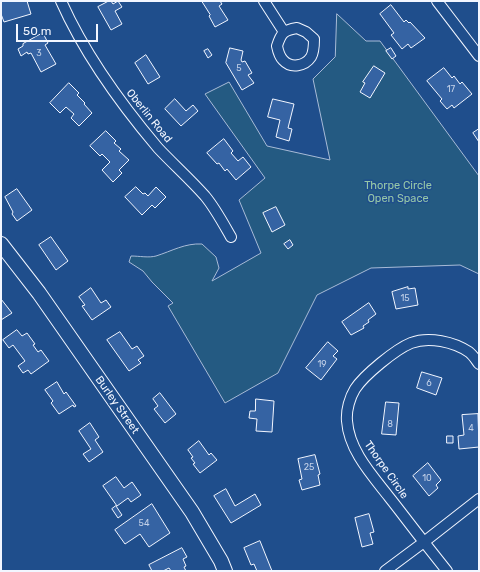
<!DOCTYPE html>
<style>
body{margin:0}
#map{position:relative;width:480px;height:572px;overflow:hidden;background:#1f4e8c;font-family:Rubik,sans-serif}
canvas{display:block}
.frame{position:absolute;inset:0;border:2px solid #f2f6ff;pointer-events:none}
.scale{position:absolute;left:16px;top:24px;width:82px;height:18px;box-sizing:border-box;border:2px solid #f2f6ff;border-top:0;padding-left:5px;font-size:12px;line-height:14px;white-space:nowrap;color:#f2f6ff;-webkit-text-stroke:3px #1f4e8c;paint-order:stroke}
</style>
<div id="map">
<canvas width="480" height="572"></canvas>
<div class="frame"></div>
<div class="scale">50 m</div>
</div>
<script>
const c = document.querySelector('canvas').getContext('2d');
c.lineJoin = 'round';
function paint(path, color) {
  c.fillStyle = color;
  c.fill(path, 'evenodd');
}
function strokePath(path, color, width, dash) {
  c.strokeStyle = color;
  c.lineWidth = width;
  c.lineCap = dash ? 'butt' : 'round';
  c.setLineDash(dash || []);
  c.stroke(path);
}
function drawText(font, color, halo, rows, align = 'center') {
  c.font = font + ' Rubik,sans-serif';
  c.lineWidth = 3;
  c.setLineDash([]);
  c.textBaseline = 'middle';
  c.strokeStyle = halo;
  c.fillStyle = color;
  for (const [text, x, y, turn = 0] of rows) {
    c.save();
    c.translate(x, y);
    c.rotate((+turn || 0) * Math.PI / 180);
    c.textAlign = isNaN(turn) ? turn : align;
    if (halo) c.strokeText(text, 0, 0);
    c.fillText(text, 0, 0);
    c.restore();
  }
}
const green = new Path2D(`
 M 337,14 L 366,41 L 380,41 L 479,176 L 479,274 L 460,265 L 371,268 L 317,295 L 278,373 L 225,403 L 168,306 L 173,303 L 152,282 L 143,271 L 129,262 L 131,256 C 139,256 149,258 156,256 C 172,251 185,243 202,244 L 216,257 L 219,268 L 212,281 L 261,253 L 239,200 L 265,178 L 205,94 L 229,82 L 267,146 L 330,160 L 313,79 L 335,57 Z`);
paint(green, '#245a82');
strokePath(green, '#a8bbd7', 1);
const building = new Path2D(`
 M 1,1 L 27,1 L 31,14 L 4,22 L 1,14 Z
 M 109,1 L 111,1 L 113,4 L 118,1 L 122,7 L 115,11 L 122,24 L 111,30 L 98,7 Z
 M 202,1 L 220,1 L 222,4 L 219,6 L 228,20 L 215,27 L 209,16 L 210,15 Z
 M 391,5 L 404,22 L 406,20 L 409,23 L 410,22 L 425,38 L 411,48 L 408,44 L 402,49 L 391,35 L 394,33 L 380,14 Z
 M 43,33 L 48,43 L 45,45 L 56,64 L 41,72 L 31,53 L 28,54 L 27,52 L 21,56 L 18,49 L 23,46 L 23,44 Z
 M 230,48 L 243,51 L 241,60 L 242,62 L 245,61 L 252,73 L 248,75 L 254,83 L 242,90 L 226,63 Z
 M 391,48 L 396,56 L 392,59 L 386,51 Z
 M 208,49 L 212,55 L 208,58 L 204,51 Z
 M 146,55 L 160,77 L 148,84 L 135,63 Z
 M 374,66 L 385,73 L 370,98 L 360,92 L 365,83 L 363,82 Z
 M 444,68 L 452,78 L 454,76 L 460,84 L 462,82 L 472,94 L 454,108 L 452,105 L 447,109 L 440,101 L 442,99 L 427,81 Z
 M 69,83 L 79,93 L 77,95 L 85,103 L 84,104 L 92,113 L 79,126 L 71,118 L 74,114 L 66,107 L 60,113 L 50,103 Z
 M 175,99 L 186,111 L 193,105 L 198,111 L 181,126 L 165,109 Z
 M 273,99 L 294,104 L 288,128 L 292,129 L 289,141 L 276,137 L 280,120 L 268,117 Z
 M 479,129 L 479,142 L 473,133 Z
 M 106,131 L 116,141 L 114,143 L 121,149 L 119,151 L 129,160 L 119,170 L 122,173 L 113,182 L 102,170 L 110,162 L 102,154 L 100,156 L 90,146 Z
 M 224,139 L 233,151 L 231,153 L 238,161 L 243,157 L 251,167 L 236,180 L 227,169 L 225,171 L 219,163 L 217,164 L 207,153 Z
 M 136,187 L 143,194 L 145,193 L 148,196 L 156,187 L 166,197 L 155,208 L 152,205 L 142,215 L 125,197 Z
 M 17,189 L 32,210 L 17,221 L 12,214 L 13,212 L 5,197 Z
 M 276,207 L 285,225 L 272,232 L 263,213 Z
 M 51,237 L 68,261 L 56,270 L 39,245 Z
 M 290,240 L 293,245 L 288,249 L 284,244 Z
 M 408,287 L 408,289 L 415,288 L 418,305 L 396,309 L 392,292 Z
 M 91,288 L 101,303 L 106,300 L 111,307 L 92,320 L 82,306 L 85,305 L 79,297 Z
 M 1,299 L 12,313 L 1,320 Z
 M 369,303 L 376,314 L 368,320 L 369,322 L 363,326 L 364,328 L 351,335 L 342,322 Z
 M 17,330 L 22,336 L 27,333 L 35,344 L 33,345 L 38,352 L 41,350 L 49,361 L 31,374 L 28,370 L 23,373 L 18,366 L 25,361 L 13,345 L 9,348 L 3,340 Z
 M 120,332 L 132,349 L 137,346 L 144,356 L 138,360 L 141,363 L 129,371 L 107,340 Z
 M 328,342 L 338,351 L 333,356 L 337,359 L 321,380 L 306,368 Z
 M 422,372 L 442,378 L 436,395 L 417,388 Z
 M 57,382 L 64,394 L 66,392 L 76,406 L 74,407 L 73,405 L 59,414 L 51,403 L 53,401 L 45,390 Z
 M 160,393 L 176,414 L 165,423 L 154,409 L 158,406 L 153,399 Z
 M 256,399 L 274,401 L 272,432 L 256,431 L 257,419 L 249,418 L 250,411 L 255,411 Z
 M 386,402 L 399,403 L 396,435 L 382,434 Z
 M 478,414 L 479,447 L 459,449 L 458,436 L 464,435 L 462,415 Z
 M 90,423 L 99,437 L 95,440 L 103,452 L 89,462 L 83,454 L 91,449 L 79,431 Z
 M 447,436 L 453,436 L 453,443 L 447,443 Z
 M 199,441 L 209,455 L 211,453 L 217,460 L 200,473 L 193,464 L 195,463 L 191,458 L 193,457 L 188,450 Z
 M 315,455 L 320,474 L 318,475 L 320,485 L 302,490 L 299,480 L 302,479 L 298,459 Z
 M 428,463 L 441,480 L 436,485 L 438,488 L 429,496 L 413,476 Z
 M 116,477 L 124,488 L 132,482 L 141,495 L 131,502 L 128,498 L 117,506 L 103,486 Z
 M 226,489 L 235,506 L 255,494 L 261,505 L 231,523 L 214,496 Z
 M 152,504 L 170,533 L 149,547 L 140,534 L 125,544 L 115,530 Z
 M 116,506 L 122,515 L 118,518 L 112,509 Z
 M 369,514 L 374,532 L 370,533 L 373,544 L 362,547 L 355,518 Z
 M 260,541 L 272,571 L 257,571 L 254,564 L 251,565 L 244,548 Z
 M 182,548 L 187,557 L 183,559 L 186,566 L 184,567 L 186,571 L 171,571 L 169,568 L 163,571 L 152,571 L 149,565 Z`);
paint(building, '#3563a3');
strokePath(building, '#f2f6ff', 1);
const street = new Path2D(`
 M 61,1 C 85,55 120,103 158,148 C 173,164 190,179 205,196 C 215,208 223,223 231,237
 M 264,1 L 284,32
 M 437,1 L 479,56
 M 297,28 L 306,32 L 314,39 C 314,45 314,52 311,57 C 305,66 291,69 283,60 C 280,57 278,51 277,46 C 281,33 284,30 297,28 Z
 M 479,364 C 476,360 473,355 469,352 C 454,342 429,336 411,343 C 396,349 364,375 355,389 C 350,397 346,410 347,421 C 349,450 371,474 389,497 C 401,512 412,527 424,542 L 479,499
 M 385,571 L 424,542 L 447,571`);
const secondary = new Path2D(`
 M 1,244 L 39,293 L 192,512 L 221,561 L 225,571`);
strokePath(street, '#f2f6ff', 12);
strokePath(secondary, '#f2f6ff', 16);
strokePath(street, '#1f4e8c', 10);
strokePath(secondary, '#1f4e8c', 14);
drawText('9px', '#c3d1e8', null, [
 ["3",39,53],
 ["5",239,68],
 ["17",451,89],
 ["15",405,298],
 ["19",322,364],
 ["6",429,383],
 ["8",390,424],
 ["4",471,428],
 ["25",309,467],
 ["10",427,478],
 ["54",144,523]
]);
drawText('11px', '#f2f6ff', '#1f4e8c', [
 ["Oberlin Road",149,116,51],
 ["Burley Street",117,405,55],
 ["Thorpe Circle",386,470,55]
]);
drawText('11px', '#97c8a6', '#1f4e8c', [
 ["Thorpe Circle",398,186],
 ["Open Space",398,199]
]);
</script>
